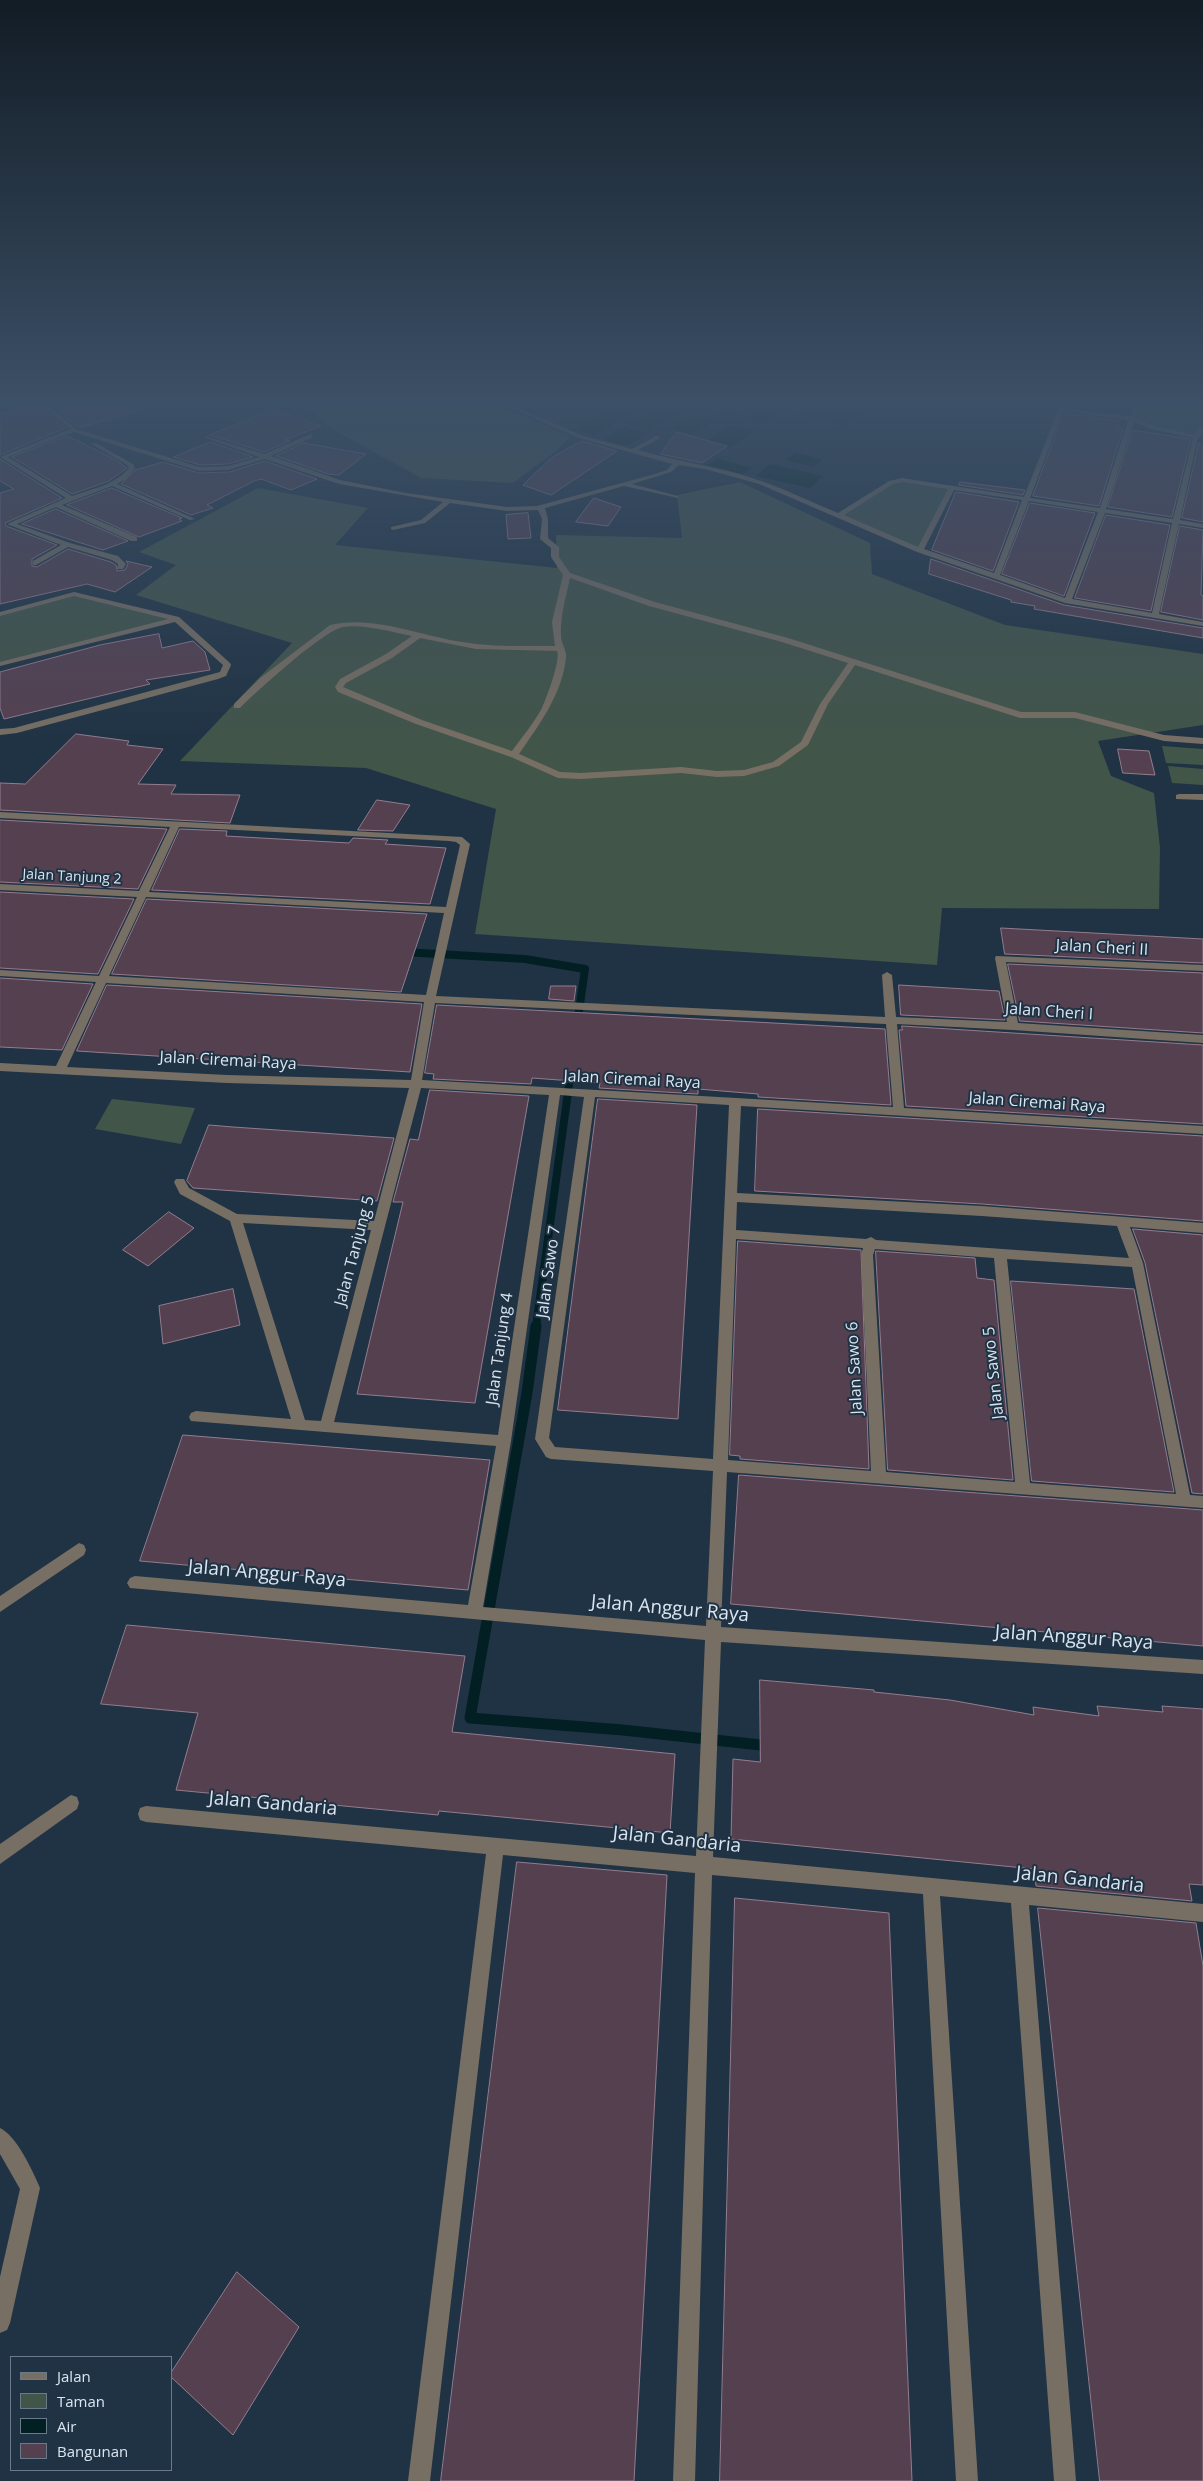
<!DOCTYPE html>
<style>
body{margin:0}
#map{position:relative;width:1203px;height:2481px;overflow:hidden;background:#203344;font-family:"Open Sans",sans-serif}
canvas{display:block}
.legend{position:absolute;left:10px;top:2356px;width:162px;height:115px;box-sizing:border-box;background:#203344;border:1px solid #6a7a89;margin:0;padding:6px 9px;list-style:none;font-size:15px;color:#d9e5f0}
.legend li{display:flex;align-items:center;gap:10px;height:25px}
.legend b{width:25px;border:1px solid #6a7a89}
</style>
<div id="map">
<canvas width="1203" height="2481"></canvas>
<ul class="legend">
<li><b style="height:6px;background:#786f64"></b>Jalan</li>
<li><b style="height:14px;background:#425549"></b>Taman</li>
<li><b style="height:14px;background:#022023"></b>Air</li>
<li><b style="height:14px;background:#554050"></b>Bangunan</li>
</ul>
</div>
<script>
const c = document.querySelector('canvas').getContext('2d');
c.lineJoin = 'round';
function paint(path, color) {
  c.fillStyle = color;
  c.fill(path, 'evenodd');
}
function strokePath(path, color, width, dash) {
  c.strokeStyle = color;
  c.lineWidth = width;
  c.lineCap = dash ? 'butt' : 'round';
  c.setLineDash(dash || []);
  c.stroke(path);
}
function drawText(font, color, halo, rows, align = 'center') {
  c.font = font + ' "Open Sans",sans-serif';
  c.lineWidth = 4;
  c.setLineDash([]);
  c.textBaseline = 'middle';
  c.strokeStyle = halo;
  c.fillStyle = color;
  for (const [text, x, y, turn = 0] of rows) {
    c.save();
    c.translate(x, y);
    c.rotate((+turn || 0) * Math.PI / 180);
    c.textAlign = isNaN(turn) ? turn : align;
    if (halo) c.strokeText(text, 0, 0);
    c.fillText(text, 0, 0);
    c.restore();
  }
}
paint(new Path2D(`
 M 298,402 L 490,402 L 571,436 L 556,451 L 513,483 L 421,478 L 327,426 L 304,403 Z
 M 1138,402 L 1203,402 L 1203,439 L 1153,428 L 1131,418 Z
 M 902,480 L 952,487 L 920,550 L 840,515 L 891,482 Z
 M 740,482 L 870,543 L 872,574 L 1005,625 L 1203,654 L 1203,725 L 1098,741 L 1111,776 L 1154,793 L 1160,848 L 1159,909 L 942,908 L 937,965 L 475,934 L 496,809 L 366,768 L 180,761 L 292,643 L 136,595 L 176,565 L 139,552 L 258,488 L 368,508 L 335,545 L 557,568 L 556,535 L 682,538 L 677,495 Z
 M 74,594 L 176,619 L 0,664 L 0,614 Z
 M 1162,746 L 1203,749 L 1203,765 L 1166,763 Z
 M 1168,766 L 1203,769 L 1203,785 L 1172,783 Z
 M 112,1099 L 195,1108 L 181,1144 L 95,1129 Z`), '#425549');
paint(new Path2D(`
 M 713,402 L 745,409 L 735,416 L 701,409 Z
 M 772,402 L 813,402 L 862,415 L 844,426 L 766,405 Z
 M 613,406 L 634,412 L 594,435 L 572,430 Z
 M 657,408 L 678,413 L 650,430 L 629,425 Z
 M 762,409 L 780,413 L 762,424 L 744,419 Z
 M 694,414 L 717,420 L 692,435 L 669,429 Z
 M 730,425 L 755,431 L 731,447 L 706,441 Z
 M 624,427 L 648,433 L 627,446 L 603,440 Z
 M 795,453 L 823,459 L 813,467 L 785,460 Z
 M 718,459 L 752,468 L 742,474 L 708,465 Z
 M 770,464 L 823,476 L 810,488 L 756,476 Z`), '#022023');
strokePath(new Path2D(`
 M 403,952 L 525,959 L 585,969 L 577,1025
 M 536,1327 L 571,1070`), '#022023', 8);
strokePath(new Path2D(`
 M 536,1326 L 527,1393 L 470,1718 L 623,1730 L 770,1746`), '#022023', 11);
const building = new Path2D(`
 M 57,402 L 144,402 L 145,409 L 78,428 L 50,403 Z
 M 39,406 L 66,428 L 0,455 L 0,414 Z
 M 273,409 L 321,426 L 285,440 L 290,441 L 264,452 L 210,435 Z
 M 1064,413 L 1120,421 L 1118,428 L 1123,429 L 1099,506 L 1033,496 Z
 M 1133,430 L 1191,439 L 1172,517 L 1108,507 Z
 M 677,432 L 727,446 L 702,463 L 661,454 Z
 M 68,436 L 114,459 L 127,468 L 109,481 L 72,494 L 12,457 Z
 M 582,441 L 617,451 L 551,495 L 523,485 L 551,458 Z
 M 211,442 L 253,457 L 228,464 L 200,465 L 174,457 Z
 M 304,443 L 366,454 L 339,475 L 328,474 L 276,456 Z
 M 1199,443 L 1203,446 L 1203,522 L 1182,518 Z
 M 0,459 L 62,498 L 5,523 L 6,526 L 57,545 L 32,559 L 32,566 L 37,567 L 68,549 L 111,562 L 116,565 L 117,571 L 125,570 L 128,564 L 126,561 L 152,567 L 115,592 L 87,584 L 0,604 L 0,493 L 14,489 L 0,481 Z
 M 265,461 L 317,479 L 291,490 L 261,479 L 254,481 L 207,505 L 213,508 L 191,515 L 121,484 L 135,470 L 163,462 L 199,473 L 229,472 Z
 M 960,482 L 1025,490 L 1023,495 L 959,485 Z
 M 112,488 L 182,518 L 179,519 L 182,521 L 139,537 L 67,505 Z
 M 956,492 L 1019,502 L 993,571 L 932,550 Z
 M 594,498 L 621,507 L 608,526 L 576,522 Z
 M 1030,503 L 1095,513 L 1064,596 L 1002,574 Z
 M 56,509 L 128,541 L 103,550 L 22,524 Z
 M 528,513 L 531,538 L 508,539 L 506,515 Z
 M 1106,515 L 1170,525 L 1151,611 L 1075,598 Z
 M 1180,526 L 1203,530 L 1201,595 L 1203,596 L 1203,620 L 1161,612 Z
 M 931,559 L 1064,605 L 1203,628 L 1203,638 L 1034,609 L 1035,606 L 1011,602 L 1011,600 L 929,574 Z
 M 159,634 L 162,648 L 193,641 L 205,652 L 210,670 L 146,680 L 150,684 L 4,719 L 0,708 L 0,672 L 100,645 Z
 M 76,734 L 129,741 L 127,745 L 163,749 L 138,784 L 176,785 L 171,794 L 240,795 L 230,823 L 0,810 L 0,783 L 25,784 Z
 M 1118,749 L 1149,751 L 1155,775 L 1123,773 Z
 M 377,800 L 410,805 L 393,831 L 358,830 Z
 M 0,820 L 167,829 L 138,889 L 0,882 Z
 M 180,829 L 227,831 L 226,836 L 349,843 L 353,838 L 388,840 L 385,844 L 446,848 L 430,904 L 152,890 Z
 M 0,892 L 134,899 L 98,974 L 0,968 Z
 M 147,899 L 427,914 L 401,992 L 112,974 Z
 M 1001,928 L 1203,939 L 1203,963 L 1005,954 Z
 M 1008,964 L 1203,973 L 1203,1033 L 1020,1021 Z
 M 0,978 L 93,984 L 62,1050 L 0,1047 Z
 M 107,985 L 422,1004 L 410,1072 L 77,1051 Z
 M 899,985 L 999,991 L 1005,1020 L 901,1015 Z
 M 551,986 L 576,986 L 574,1001 L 549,999 Z
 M 437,1005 L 885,1029 L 891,1105 L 758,1097 L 758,1094 L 698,1089 L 698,1094 L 599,1088 L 600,1083 L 532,1078 L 531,1084 L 433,1079 L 434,1074 L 425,1073 Z
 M 902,1026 L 1203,1045 L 1203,1124 L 906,1106 L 899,1030 L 902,1030 Z
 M 430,1090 L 529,1096 L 475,1403 L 357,1394 L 403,1202 L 393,1202 L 410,1139 L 418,1140 Z
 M 598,1099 L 697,1105 L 678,1419 L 558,1410 Z
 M 758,1109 L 1203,1136 L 1203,1221 L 982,1204 L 755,1191 Z
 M 209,1125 L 233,1127 L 394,1138 L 377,1201 L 193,1188 L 187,1181 Z
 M 169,1212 L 194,1228 L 148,1266 L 123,1250 Z
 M 1133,1229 L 1203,1235 L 1203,1494 L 1192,1493 L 1145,1263 Z
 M 738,1241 L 861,1250 L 869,1469 L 740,1459 L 740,1456 L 730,1455 Z
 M 876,1251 L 975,1258 L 977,1278 L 994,1280 L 1013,1480 L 888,1470 Z
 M 1011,1281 L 1134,1289 L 1174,1492 L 1032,1481 Z
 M 233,1289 L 240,1325 L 163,1344 L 159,1306 Z
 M 183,1435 L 490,1460 L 468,1590 L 140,1561 Z
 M 739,1475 L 1203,1510 L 1203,1646 L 731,1604 Z
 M 127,1625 L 465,1656 L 452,1732 L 675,1754 L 670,1833 L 439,1811 L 438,1815 L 176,1790 L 198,1713 L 101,1704 Z
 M 760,1680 L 874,1690 L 874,1692 L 950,1700 L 1034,1715 L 1033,1707 L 1099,1716 L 1097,1706 L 1163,1712 L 1162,1706 L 1203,1709 L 1203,1885 L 1189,1884 L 1192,1901 L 1036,1886 L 1034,1869 L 731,1839 L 733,1759 L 760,1762 Z
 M 517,1862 L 667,1875 L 634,2481 L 441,2481 Z
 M 735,1898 L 889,1913 L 912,2481 L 720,2481 Z
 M 1038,1908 L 1196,1923 L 1203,1966 L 1203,2481 L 1100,2481 Z
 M 237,2272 L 299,2327 L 233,2435 L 171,2377 L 171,2373 Z`);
paint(building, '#554050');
strokePath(building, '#947c8e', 1);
paint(new Path2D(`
 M 9,402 L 25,402 L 0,407 L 0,403 Z
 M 38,402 L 45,402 L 76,429 L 200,467 L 228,466 L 259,457 L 206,438 L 206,436 L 264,454 L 311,434 L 313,437 L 271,456 L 340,480 L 406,493 L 507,507 L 537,506 L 655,474 L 667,470 L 672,464 L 579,438 L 497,402 L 505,402 L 583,436 L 632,449 L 656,436 L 660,436 L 660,438 L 638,450 C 680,462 723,467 764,482 C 789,491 814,503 838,513 L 889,481 L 902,478 L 1024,497 L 1059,408 L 1130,416 L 1135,402 L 1141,402 L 1135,418 L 1155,426 L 1194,435 L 1203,423 L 1203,431 L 1197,441 L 1180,520 L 1203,524 L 1203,528 L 1179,524 L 1159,614 L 1203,622 L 1203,626 L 1065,603 L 917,552 L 759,484 L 705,469 L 679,465 L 671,472 L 632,484 L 678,496 L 678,498 L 624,486 L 545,508 L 548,519 L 548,538 L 559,547 L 559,557 L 570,573 L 655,602 L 788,638 L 1021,712 L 1075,712 L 1164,735 L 1203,738 L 1203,744 L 1164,741 L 1075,718 L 1020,718 L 855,665 L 828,704 L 808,745 L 779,766 L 744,776 L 717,777 L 681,773 L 581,779 L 558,778 L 511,757 L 416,724 L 338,692 L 335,687 L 340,679 L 386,654 L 412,636 C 390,632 365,624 343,627 C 324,630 256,692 240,708 L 234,708 L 234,704 L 260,678 L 330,625 C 374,615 420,636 462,642 C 493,647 524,646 555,646 L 552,622 L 563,575 L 551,557 L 551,548 L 540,539 L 542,519 L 538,510 L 507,511 L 450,503 L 425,523 L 393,530 L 391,529 L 391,527 L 421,520 L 443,502 L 339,484 L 265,459 L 228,470 L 199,471 L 74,432 L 8,457 L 72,496 C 92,489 115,485 129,468 L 127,465 L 91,444 L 96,443 L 133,464 L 135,468 L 126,479 L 117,484 L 195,519 L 190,520 L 112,486 L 62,505 L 137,537 L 137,541 L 131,541 L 56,507 L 17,524 L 70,543 L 118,556 L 126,564 L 123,569 L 117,569 L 118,564 L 112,560 L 68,547 L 36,565 L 33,565 L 33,561 L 61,545 L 7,524 L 66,498 L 0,457 L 70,429 ZM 1063,411 L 1128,420 L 1100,508 L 1030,498 ZM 1134,422 L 1151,429 L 1193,438 L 1173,519 L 1106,509 ZM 902,482 L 948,489 L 918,547 L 844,515 L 893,484 ZM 954,490 L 1022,500 L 994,573 L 924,549 ZM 1029,501 L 1098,512 L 1065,598 L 1000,575 ZM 1105,513 L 1172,523 L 1152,613 L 1072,599 ZM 570,578 L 649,606 L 782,642 L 848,663 L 820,704 L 801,742 L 773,762 L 744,770 L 717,771 L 681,767 L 581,773 L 560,772 L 519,754 C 539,725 563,693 566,657 C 567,651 561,643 561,636 C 560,616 566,597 570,578 ZM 420,638 L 476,649 L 557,651 C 561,660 546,699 542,708 C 534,723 522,737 512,751 L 422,720 L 343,687 L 346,683 L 392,658 Z
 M 74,592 L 179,617 L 230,663 L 231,665 L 226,676 L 218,679 L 17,733 L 0,735 L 0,729 L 14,728 L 220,672 L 223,665 L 175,622 L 0,666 L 0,662 L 168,619 L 74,596 L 0,616 L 0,612 Z
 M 1179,794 L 1203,794 L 1203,800 L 1176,799 L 1176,795 Z
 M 0,812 L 462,837 L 470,844 L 436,996 L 885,1017 L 882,975 L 887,972 L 892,975 L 896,1017 L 1007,1022 L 995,958 L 996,956 L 1203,965 L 1203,971 L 1006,962 L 1018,1023 L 1203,1035 L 1203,1043 L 1013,1030 L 897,1024 L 904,1108 L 1203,1126 L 1203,1134 L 741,1106 L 737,1193 L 982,1206 L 1203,1223 L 1203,1233 L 1130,1227 L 1143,1263 L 1190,1495 L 1203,1496 L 1203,1508 L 727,1472 L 721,1627 L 1203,1660 L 1203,1674 L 721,1642 L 713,1857 L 1203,1904 L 1203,1922 L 1029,1905 L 1076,2481 L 1054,2481 L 1011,1903 L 940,1896 L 978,2481 L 956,2481 L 923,1894 L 712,1875 L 695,2481 L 673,2481 L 695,1873 L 503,1855 L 430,2481 L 408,2481 L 486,1854 L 146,1822 L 140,1820 L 138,1814 L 140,1808 L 146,1806 L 696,1856 L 705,1640 L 130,1588 L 127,1583 L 130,1578 L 135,1576 L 468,1605 L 496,1446 L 191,1421 L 189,1417 L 191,1413 L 196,1411 L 291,1419 L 230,1221 L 180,1194 L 174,1182 L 176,1179 L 184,1179 L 189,1188 L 237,1214 L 374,1221 L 409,1088 L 227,1083 L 0,1071 L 0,1063 L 56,1066 L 96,982 L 0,976 L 0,970 L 99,976 L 137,897 L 0,890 L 0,884 L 139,891 L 170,827 L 0,818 ZM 179,827 L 449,841 L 456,842 L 460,845 L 446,907 L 149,892 ZM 146,897 L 444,913 L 426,995 L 109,976 ZM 106,983 L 424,1002 L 411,1080 L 227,1075 L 67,1067 ZM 435,1003 L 886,1024 L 893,1107 L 422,1080 ZM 421,1088 L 549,1095 L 498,1435 L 334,1422 ZM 560,1095 L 584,1097 L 535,1439 L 546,1457 L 551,1459 L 713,1471 L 706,1626 L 483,1607 L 511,1441 ZM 595,1097 L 729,1105 L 713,1459 L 555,1447 L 549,1438 ZM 737,1202 L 982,1216 L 1117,1226 L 1129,1258 L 876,1240 L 871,1237 L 866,1239 L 736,1230 ZM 243,1223 L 371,1230 L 321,1421 L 305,1420 ZM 736,1239 L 863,1248 L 861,1255 L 871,1471 L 728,1460 ZM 875,1249 L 994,1258 L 1015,1482 L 886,1472 L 873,1255 ZM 1007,1259 L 1132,1267 L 1176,1494 L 1030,1483 Z
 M 79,1543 L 84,1545 L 86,1550 L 84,1555 L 0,1612 L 0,1596 Z
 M 71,1795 L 77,1797 L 79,1803 L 77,1809 L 0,1864 L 0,1844 Z
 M 0,2128 C 16,2135 33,2171 40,2188 L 10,2323 L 7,2330 L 0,2333 L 0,2277 L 20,2189 L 0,2154 Z`), '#786f64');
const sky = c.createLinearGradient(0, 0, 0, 749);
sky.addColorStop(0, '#121c25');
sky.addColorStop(0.54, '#3c5067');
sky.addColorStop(1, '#3c506700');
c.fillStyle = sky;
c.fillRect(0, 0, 1203, 749);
drawText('14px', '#d9e5f0', '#203344', [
 ["Jalan Tanjung 2",72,877,3]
]);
drawText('16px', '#d9e5f0', '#203344', [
 ["Jalan Cheri II",1102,948,3],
 ["Jalan Cheri I",1049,1012,4],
 ["Jalan Ciremai Raya",228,1061,3],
 ["Jalan Ciremai Raya",632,1080,3],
 ["Jalan Ciremai Raya",1037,1103,4],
 ["Jalan Tanjung 5",355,1251,-75],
 ["Jalan Sawo 7",549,1272,-82],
 ["Jalan Tanjung 4",500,1349,-82],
 ["Jalan Sawo 6",855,1368,-93],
 ["Jalan Sawo 5",994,1373,-96]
]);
drawText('19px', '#d9e5f0', '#203344', [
 ["Jalan Anggur Raya",267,1574,5],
 ["Jalan Anggur Raya",670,1609,5],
 ["Jalan Anggur Raya",1074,1638,4],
 ["Jalan Gandaria",273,1804,5],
 ["Jalan Gandaria",677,1840,6],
 ["Jalan Gandaria",1080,1880,6]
]);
</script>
